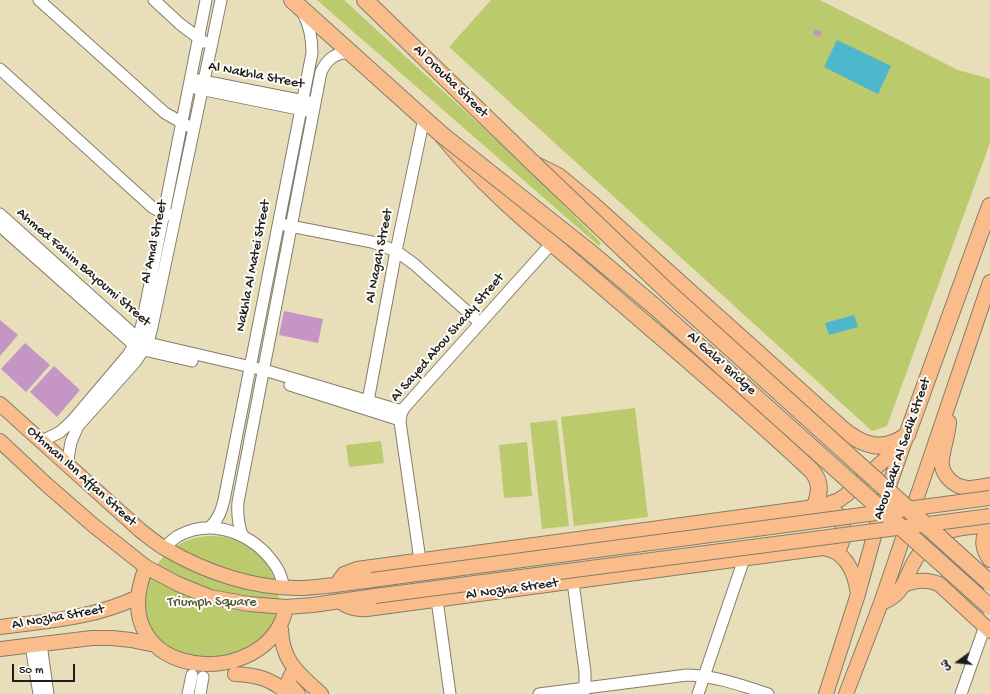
<!DOCTYPE html>
<meta charset="utf-8">
<style>
body{margin:0}
#map{position:relative;width:990px;height:694px;overflow:hidden;background:#e8dfba;font-family:"Gochi Hand","Playpen Sans Arabic",sans-serif}
canvas{display:block}
.north{position:absolute;left:938px;top:642px;width:40px;height:40px;-webkit-text-stroke:3px #fdfcf7;paint-order:stroke;rotate:255deg;font-size:11px;font-weight:700;line-height:16px;text-align:center;color:#1c1c1c}
.north::after{content:'';display:block;margin:auto;width:14px;height:18px;background:#1c1c1c;clip-path:polygon(50% 0,100% 100%,50% 72%,0 100%)}
.scale{position:absolute;left:12px;top:664px;width:63px;height:18px;box-sizing:border-box;border:2px solid #1c1c1c;border-top:0;padding-left:5px;font-size:12px;line-height:14px;white-space:nowrap;color:#1c1c1c;-webkit-text-stroke:3px #fdfcf7;paint-order:stroke}
</style>
<div id="map">
<canvas width="990" height="694"></canvas>
<div class="north">ش</div>
<div class="scale">50 m</div>
</div>
<script>
const c = document.querySelector('canvas').getContext('2d');
c.lineJoin = 'round';
function paint(path, color) {
  c.fillStyle = color;
  c.fill(path, 'evenodd');
}
function strokePath(path, color, width, dash) {
  c.strokeStyle = color;
  c.lineWidth = width;
  c.lineCap = dash ? 'butt' : 'round';
  c.setLineDash(dash || []);
  c.stroke(path);
}
function drawText(font, color, halo, rows, align = 'center') {
  c.font = font + ' "Gochi Hand",sans-serif';
  c.lineWidth = 4;
  c.setLineDash([]);
  c.textBaseline = 'middle';
  c.strokeStyle = halo;
  c.fillStyle = color;
  for (const [text, x, y, turn = 0] of rows) {
    c.save();
    c.translate(x, y);
    c.rotate((+turn || 0) * Math.PI / 180);
    c.textAlign = isNaN(turn) ? turn : align;
    if (halo) c.strokeText(text, 0, 0);
    c.fillText(text, 0, 0);
    c.restore();
  }
}
paint(new Path2D(`
 M 317,0 L 344,0 L 529,170 L 601,243 L 599,246 Z
 M 491,0 L 820,0 L 958,70 L 990,79 L 990,143 L 887,426 L 872,431 L 449,47 Z
 M 635,408 L 648,517 L 574,526 L 561,417 Z
 M 557,420 L 569,526 L 542,529 L 530,423 Z
 M 381,441 L 384,463 L 349,467 L 346,445 Z
 M 527,442 L 532,496 L 504,498 L 499,445 Z
 M145 603a67 67 0 1 1 134 0a67 67 0 1 1-134 0Z`), '#baca6c');
paint(new Path2D(`
 M 837,40 L 891,66 L 878,94 L 824,67 Z
 M 854,315 L 858,327 L 829,335 L 825,323 Z`), '#4db7cb');
paint(new Path2D(`
 M 815,29 L 822,32 L 819,37 L 813,34 Z
 M 284,311 L 323,319 L 318,343 L 279,335 Z
 M 0,320 L 18,335 L 0,356 Z
 M 25,343 L 50,365 L 26,392 L 1,369 Z
 M 54,366 L 80,390 L 57,417 L 30,392 Z`), '#c495c5');
const minor = new Path2D(`
 M 39,0 L 165,113 L 188,126
 M 154,0 L 180,24 L 204,42
 M 0,69 L 152,207 L 164,214 L 171,215
 M 198,80 L 309,102
 M 195,88 L 308,111
 M 0,214 L 131,332 L 148,343 L 264,370 L 402,411
 M 285,225 L 372,242 L 396,251 L 414,264 L 480,323
 M 0,226 L 134,345 L 144,350 L 192,361
 M 290,385 L 400,420
 M 368,401 L 396,251 L 424,118
 M 42,441 L 60,432 L 72,421 L 128,355 L 138,338 L 142,324 L 206,0
 M 67,465 L 71,442 L 78,426 L 136,361 L 148,343 L 152,327 L 221,0
 M 209,528 C 218,520 221,512 224,500 L 312,53 C 312,38 310,26 303,13
 M 242,535 C 238,523 237,514 238,502 L 321,72 C 327,59 335,53 350,52
 M 164,548 C 168,544 173,539 178,536 C 213,517 254,534 275,565 C 280,571 282,580 284,587
 M 420,560 L 400,422 L 401,414 L 404,408 L 552,243
 M 573,582 L 585,672 L 585,688 L 583,694
 M 437,600 L 450,694
 M 41,644 L 48,694
 M 31,646 L 39,694
 M 188,694 L 192,675
 M 200,694 L 203,677
 M 539,694 L 687,675 C 716,676 741,685 768,694
 M 698,694 L 744,559
 M 961,694 L 985,626`);
const major = new Path2D(`
 M 0,404 L 141,531 C 149,537 157,544 166,549 C 207,573 255,589 302,588 C 326,587 349,583 372,580
 M 949,422 C 948,435 944,446 942,459 C 940,474 953,487 968,488 C 975,488 983,486 990,485
 M 0,441 L 47,485 L 93,525 L 146,567 L 178,584 L 210,597 L 249,604 L 286,607 L 313,605 L 375,596
 M 833,509 C 845,521 847,538 837,552
 M 990,527 C 980,537 982,549 990,560
 M 146,567 C 100,682 270,694 286,607
 M 336,585 L 344,574 L 357,569 L 822,506 L 839,500 L 846,495 L 905,441
 M 904,585 C 916,580 927,579 939,584 L 990,631
 M 339,601 C 348,608 356,610 367,609 L 823,548 C 846,551 855,573 858,594
 M 881,603 C 904,595 904,580 914,562 C 920,551 929,542 939,536 C 954,527 973,527 990,525
 M 0,627 C 47,621 95,618 138,597
 M 281,629 C 282,662 299,674 321,694
 M 0,649 L 92,638 L 112,638 L 131,640 L 150,644
 M 298,672 L 291,675 L 288,682 L 291,686 L 298,694
 M 235,674 C 258,675 271,679 289,694
 M 826,694 L 858,594 L 884,500 L 904,443
 M 846,694 L 881,603 L 990,282`);
const highway = new Path2D(`
 M 292,0 L 441,134 C 481,184 532,226 581,268 C 658,335 737,400 811,470 C 822,482 820,494 814,508
 M 365,0 L 534,164 L 558,176 L 593,205 L 840,427 C 861,445 882,454 907,435 L 990,206`);
strokePath(minor, '#827e6b', 13);
strokePath(major, '#827e6b', 16);
strokePath(highway, '#827e6b', 18);
strokePath(minor, '#fff', 11);
strokePath(major, '#f9bc8a', 14);
strokePath(highway, '#f9bc8a', 16);
const majorBridge = new Path2D(`
 M 372,580 L 990,498
 M 375,596 L 990,516`);
const highwayBridge = new Path2D(`
 M 441,134 L 586,249 L 654,306 L 990,607
 M 534,164 L 667,291 L 990,583`);
strokePath(majorBridge, '#827e6b', 16, []);
strokePath(highwayBridge, '#827e6b', 18, []);
strokePath(majorBridge, '#f9bc8a', 14);
strokePath(highwayBridge, '#f9bc8a', 16);
drawText('14px', '#1c1c1c', '#fdfcf7', [
 ["Al Nakhla Street",256,76,11],
 ["Al Orouba Street",450,82,44],
 ["Al Amal Street",155,242,-78],
 ["Al Nagah Street",380,256,-79],
 ["Nakhla Al Matei Street",254,266,-79],
 ["Ahmed Fahim Bayoumi Street",83,268,41],
 ["Al Sayed Abou Shady Street",448,338,-49],
 ["Al Gala' Bridge",721,364,42],
 ["Abou Bakr Al Sedik Street",903,449,-71],
 ["Othman Ibn Affan Street",81,477,42],
 ["Al Nozha Street",512,590,-8],
 ["Al Nozha Street",58,618,-10]
]);
drawText('14px', '#535938', '#fdfcf7', [
 ["Triumph Square",212,603]
]);
</script>
